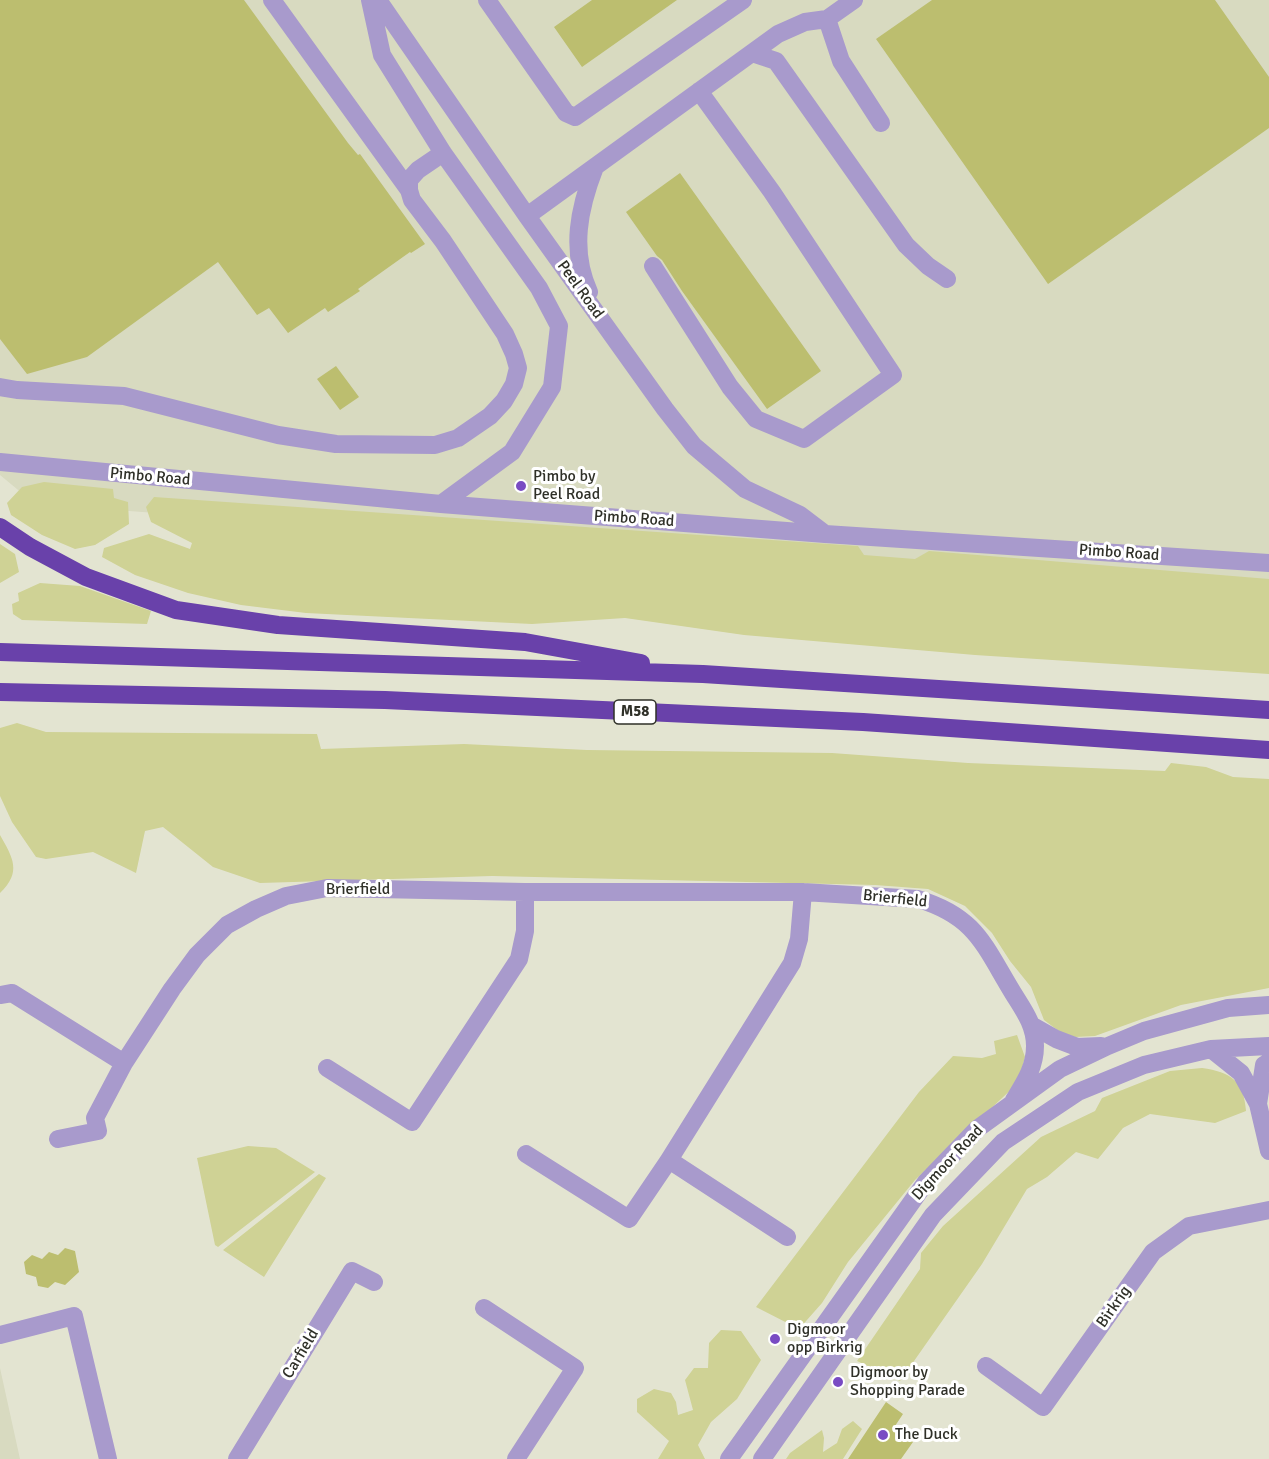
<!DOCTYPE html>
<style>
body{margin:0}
canvas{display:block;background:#e3e4d1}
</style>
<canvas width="1269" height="1459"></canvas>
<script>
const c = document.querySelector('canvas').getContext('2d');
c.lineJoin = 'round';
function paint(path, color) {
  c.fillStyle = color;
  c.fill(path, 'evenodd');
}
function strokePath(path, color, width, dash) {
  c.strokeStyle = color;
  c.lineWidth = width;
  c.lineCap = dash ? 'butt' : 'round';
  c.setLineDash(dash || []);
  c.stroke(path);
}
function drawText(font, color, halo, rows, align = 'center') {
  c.font = font + ' Signika,sans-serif';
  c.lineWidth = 6;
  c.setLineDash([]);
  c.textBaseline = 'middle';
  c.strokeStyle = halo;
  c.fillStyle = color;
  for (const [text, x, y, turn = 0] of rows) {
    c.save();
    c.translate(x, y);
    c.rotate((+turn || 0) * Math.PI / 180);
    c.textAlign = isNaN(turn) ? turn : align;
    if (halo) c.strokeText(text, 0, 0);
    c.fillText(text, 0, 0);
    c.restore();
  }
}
paint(new Path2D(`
 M 0,0 L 1269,0 L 1269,596 L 35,504 L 0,475 Z
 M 0,1368 L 20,1459 L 0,1459 Z`), '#d8dac0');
paint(new Path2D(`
 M 44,482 L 113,489 L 114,498 L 128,502 L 129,524 L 95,545 L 75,549 L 42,535 L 11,515 L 7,503 L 22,487 Z
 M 154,497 L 858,546 L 864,555 L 915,559 L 929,551 L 1269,579 L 1269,674 L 975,655 L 744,635 L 625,618 L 532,624 L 306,613 L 241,605 L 188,593 L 135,575 L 102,557 L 104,548 L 149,534 L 190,549 L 192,543 L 151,522 L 146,507 Z
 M 0,544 L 15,554 L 19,572 L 0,583 Z
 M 40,583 L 80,586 L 151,611 L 147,624 L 22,620 L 13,614 L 12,604 L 19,601 L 18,593 Z
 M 17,723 L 46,732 L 317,734 L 321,749 L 464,744 L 587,750 L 832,753 L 968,763 L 1165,771 L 1171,763 L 1206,767 L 1233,777 L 1269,779 L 1269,988 L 1181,1005 L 1095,1036 L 1075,1037 L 1060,1032 L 1044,1020 L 1031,987 L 1010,961 L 992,933 L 965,906 L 928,889 L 875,885 L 492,876 L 260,883 L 213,867 L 163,827 L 145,831 L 136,873 L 93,852 L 46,859 L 36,857 L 12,822 L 0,796 L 0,728 Z
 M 0,835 C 13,858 22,872 0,893 Z
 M 1017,1035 L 1025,1057 L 1018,1083 L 915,1180 L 848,1262 L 822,1303 L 799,1329 L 756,1307 L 919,1092 L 953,1056 L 982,1058 L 996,1054 L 994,1041 Z
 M 1202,1068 C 1231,1072 1244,1081 1246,1111 L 1215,1123 L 1150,1114 L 1123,1128 L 1098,1159 L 1076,1152 L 1047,1177 L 1027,1189 L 982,1264 L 900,1381 L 857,1361 L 920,1269 L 921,1253 L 943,1226 L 1041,1137 L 1095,1111 L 1102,1098 L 1170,1071 Z
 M 248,1146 L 276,1148 L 315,1172 L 218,1247 L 215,1245 L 197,1158 Z
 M 319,1174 L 326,1178 L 264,1277 L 223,1250 Z
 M 721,1330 L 741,1331 L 761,1360 L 737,1399 L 711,1422 L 698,1445 L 705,1459 L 658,1459 L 669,1441 L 637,1412 L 637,1399 L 654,1389 L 671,1393 L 676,1402 L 678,1415 L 693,1410 L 685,1380 L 694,1368 L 708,1368 L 709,1343 Z
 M 853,1421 L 862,1429 L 843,1459 L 786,1459 L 790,1453 L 822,1430 L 824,1438 L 823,1452 L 837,1443 L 842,1429 Z`), '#cfd295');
paint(new Path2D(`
 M 0,0 L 244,0 L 348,143 L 358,155 L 360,154 L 425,244 L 411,253 L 410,252 L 358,289 L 360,291 L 328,312 L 325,308 L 288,333 L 269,308 L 257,315 L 218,262 L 87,357 L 27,374 L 0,339 Z
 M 592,0 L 677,0 L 582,67 L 554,27 Z
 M 932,0 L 1215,0 L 1269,77 L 1269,128 L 1048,284 L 876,39 Z
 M 680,173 L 821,371 L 767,409 L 682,291 L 662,260 L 657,256 L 626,212 Z
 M 336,366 L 359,397 L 340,410 L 317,379 Z
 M 65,1248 L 75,1251 L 79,1272 L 65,1285 L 55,1282 L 48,1288 L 38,1286 L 36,1277 L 26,1274 L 24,1262 L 32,1255 L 42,1259 L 49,1252 L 58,1255 Z
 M 886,1402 L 903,1414 L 893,1429 L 913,1442 L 901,1459 L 848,1459 Z`), '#bcbe6f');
strokePath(new Path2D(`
 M 272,0 L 409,190
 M 370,0 L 382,55 L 443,153 L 539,288 L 559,326 L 552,387 L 512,452 L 441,504
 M 378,0 L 527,216 L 665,409 L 694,446 L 745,489 L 800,515 L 825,534
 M 487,0 L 566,113 L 575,117 L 743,0
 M 827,19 L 841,61 L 881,123
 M 752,53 L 776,61 L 906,245 L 928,266 L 947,279
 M 527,216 L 778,34 L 805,22 L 827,19 L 854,0
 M 653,266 L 730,387 L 756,419 L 804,439 L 893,375 L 772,192 L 699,91
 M 589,292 C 570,250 579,208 595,167
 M 0,387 L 17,390 L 124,396 L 278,435 L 336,444 L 435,445 L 458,438 L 490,416 L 504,401 L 514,384 L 518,368 L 514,354 L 505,334 L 443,241 L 412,200 L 409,190 L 409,180 L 418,170 L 443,153
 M 0,462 L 441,504 L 825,534 L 1269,563
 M 0,995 L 12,993 L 124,1063
 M 1033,1026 L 1056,1039 L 1077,1047 L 1101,1046
 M 1211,1049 L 1241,1073 L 1258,1104 L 1269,1151
 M 327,1068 L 412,1122 L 519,959 L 525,931 L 525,892
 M 1258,1104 L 1264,1065 L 1269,1062
 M 58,1139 L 98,1131 L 95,1118 L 124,1063 L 172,989 L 197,955 L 227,925 L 256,909 L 286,896 L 327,888 L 525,892 L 803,892 L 918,899 C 974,916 983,943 1010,988 C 1021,1007 1035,1023 1035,1046 C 1035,1067 1025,1082 1014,1100
 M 526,1154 L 629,1219 L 669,1160 L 792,963 L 799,939 L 803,892
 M 669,1160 L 787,1237
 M 484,1308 L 575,1368 L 516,1459
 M 0,1335 L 74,1316 L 108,1459
 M 986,1366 L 1043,1407 L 1153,1252 L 1189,1226 L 1269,1210
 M 237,1459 L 352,1271 L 374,1282
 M 729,1459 L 926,1182 L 977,1129 L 1060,1069 L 1108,1046 L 1144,1031 L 1228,1008 L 1269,1005
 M 762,1459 L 933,1215 L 1003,1142 L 1078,1092 L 1144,1065 L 1211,1049 L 1269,1046`), '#a89acc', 18);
strokePath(new Path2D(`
 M 0,527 L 30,547 L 86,577 L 176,610 L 278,625 L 525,642 L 641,663
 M 0,652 L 703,674 L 1269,710
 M 0,692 L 385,700 L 863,722 L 1269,750`), '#6941aa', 18);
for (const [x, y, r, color] of [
 [521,486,6,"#794bc3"],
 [775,1339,6,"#794bc3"],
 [838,1382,6,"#794bc3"],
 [883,1435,6,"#794bc3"]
]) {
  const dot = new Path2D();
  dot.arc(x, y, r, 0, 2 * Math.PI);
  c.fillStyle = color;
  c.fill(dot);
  strokePath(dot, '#fff', 2);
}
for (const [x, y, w] of [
 [635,712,42]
]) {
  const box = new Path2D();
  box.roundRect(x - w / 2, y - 12, w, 24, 4.5);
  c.fillStyle = '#fff';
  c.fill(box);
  strokePath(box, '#2f3028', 1.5);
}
drawText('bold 15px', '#2f3028', null, [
 ["M58",635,712]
]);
drawText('16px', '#2f3028', '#fff', [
 ["Peel Road",580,290,54],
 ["Pimbo Road",150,477,5],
 ["Pimbo Road",634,519,4],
 ["Pimbo Road",1119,553,4],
 ["Brierfield",358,890],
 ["Brierfield",895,899,6],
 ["Digmoor Road",948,1163,-47],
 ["Birkrig",1114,1307,-55],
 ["Carfield",301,1354,-59]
]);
drawText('16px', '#2f3028', '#fff', [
 ["Pimbo by",533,477],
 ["Peel Road",533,495],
 ["Digmoor",787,1330],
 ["opp Birkrig",787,1348],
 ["Digmoor by",850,1373],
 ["Shopping Parade",850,1391],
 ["The Duck",895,1435]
], 'left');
</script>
